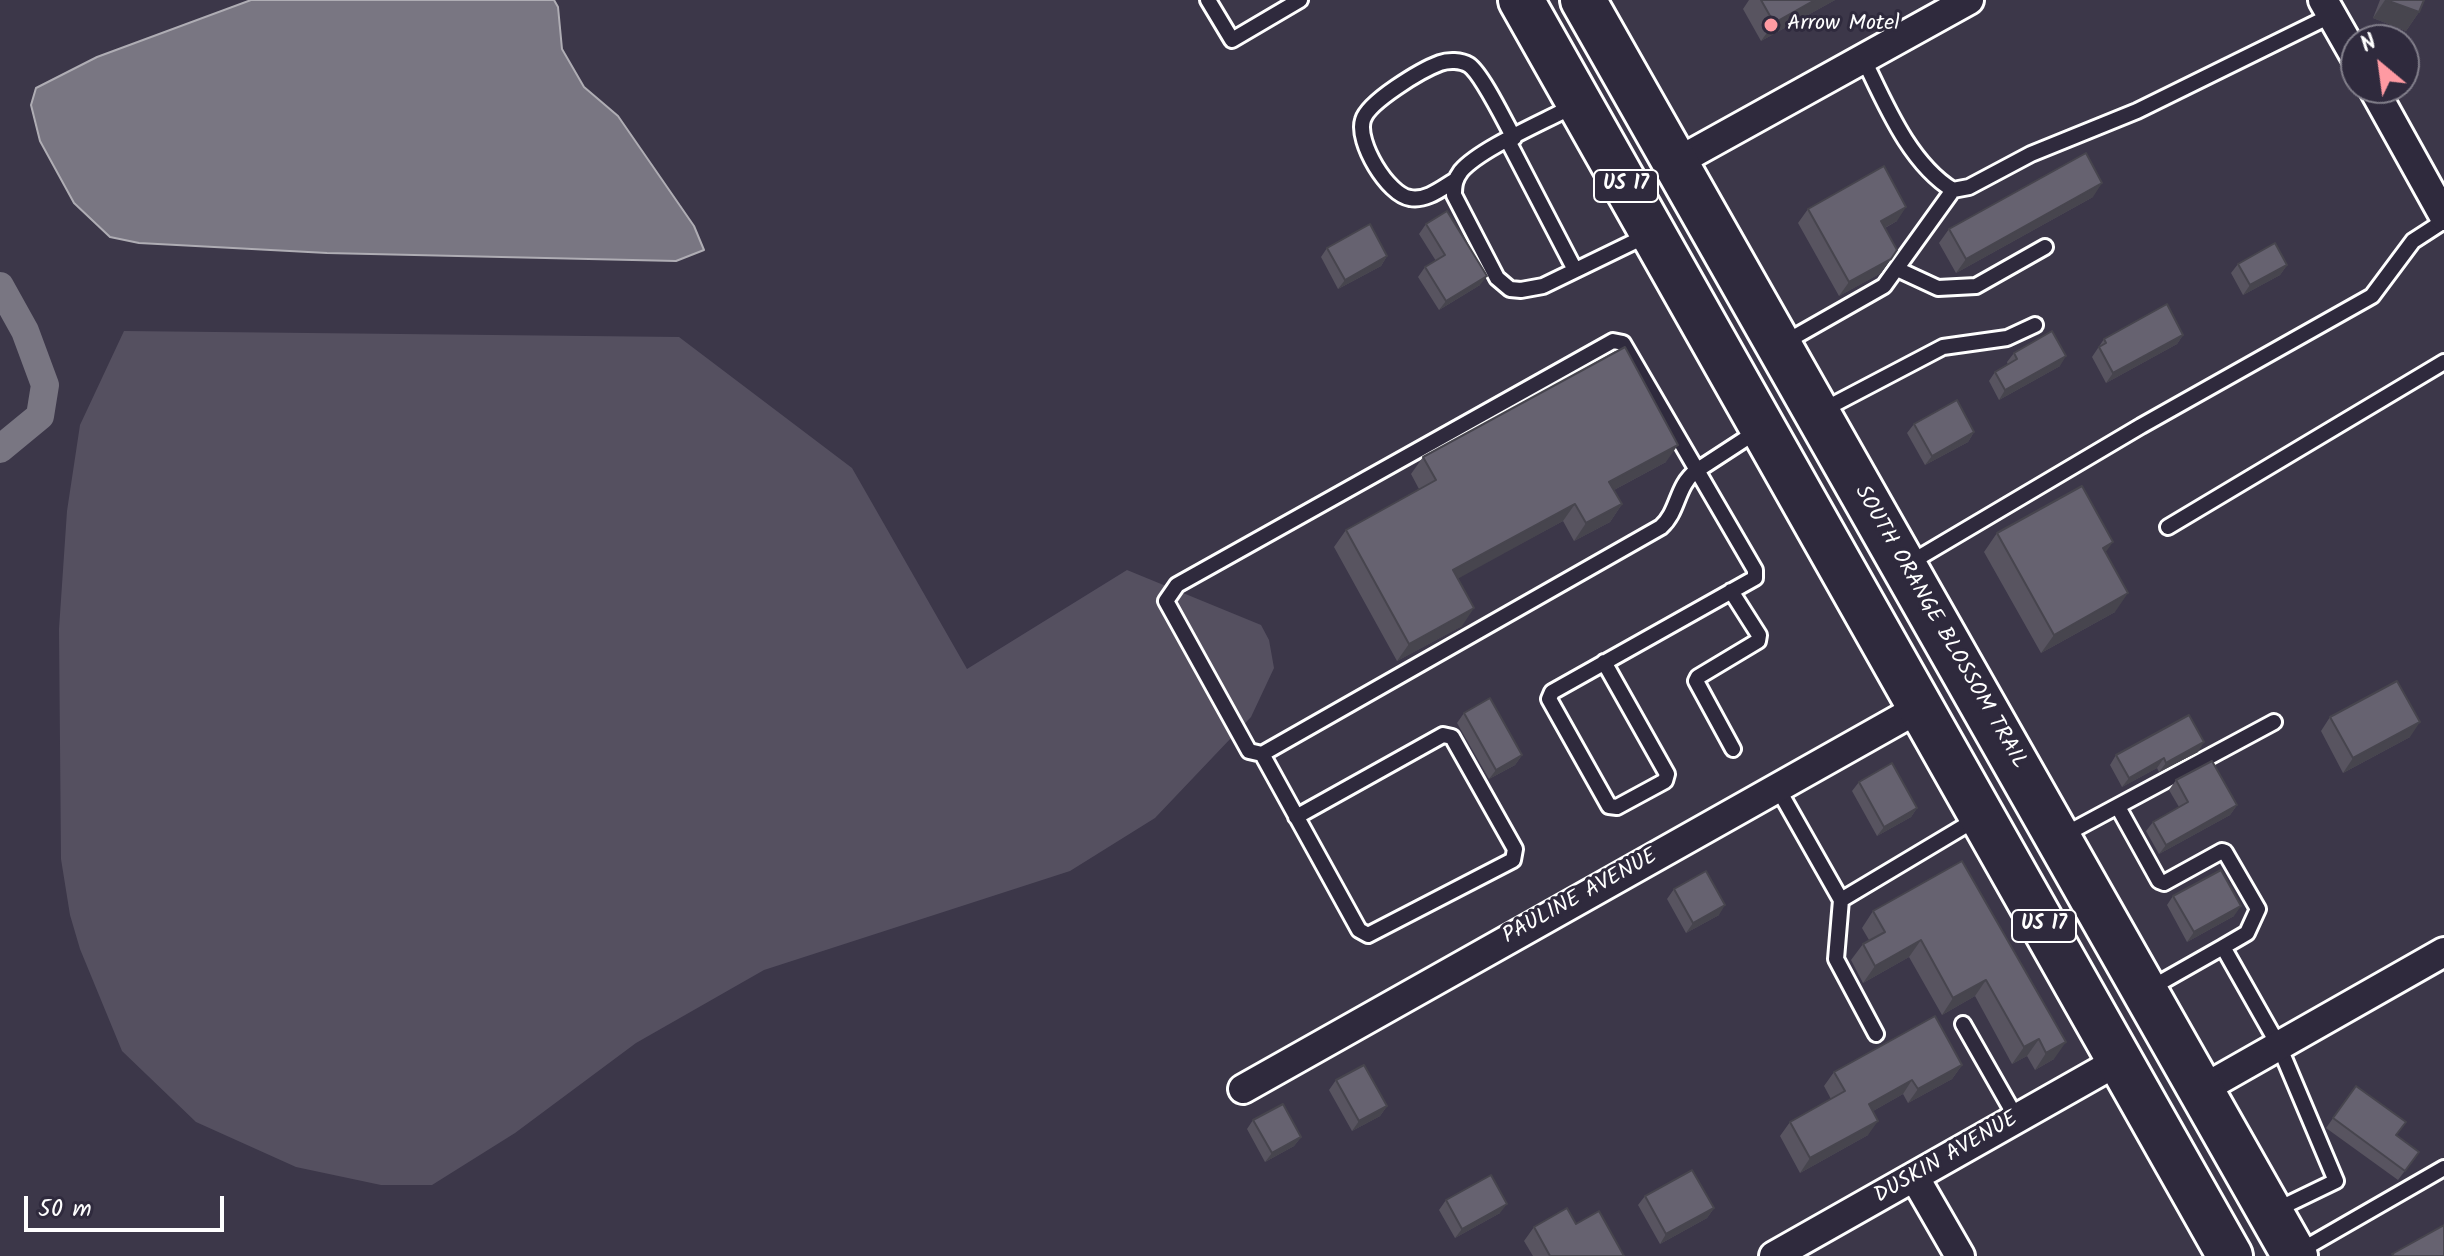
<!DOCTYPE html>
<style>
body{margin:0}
#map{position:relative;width:2444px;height:1256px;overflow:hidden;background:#3c3749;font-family:Kalam,sans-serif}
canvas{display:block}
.north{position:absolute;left:2340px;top:24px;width:80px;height:80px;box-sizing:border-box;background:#2f2a3d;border:2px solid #827f8b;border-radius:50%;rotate:331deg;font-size:22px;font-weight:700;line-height:32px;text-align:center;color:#fff}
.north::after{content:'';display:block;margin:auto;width:28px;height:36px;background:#ff9aa2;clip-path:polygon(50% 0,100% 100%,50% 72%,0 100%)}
.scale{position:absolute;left:24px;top:1196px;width:200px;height:36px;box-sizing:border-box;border:4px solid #fff;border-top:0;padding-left:10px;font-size:24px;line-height:28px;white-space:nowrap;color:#fff;-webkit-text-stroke:6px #2f2a3d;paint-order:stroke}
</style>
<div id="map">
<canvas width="2444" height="1256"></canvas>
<div class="north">N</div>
<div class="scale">50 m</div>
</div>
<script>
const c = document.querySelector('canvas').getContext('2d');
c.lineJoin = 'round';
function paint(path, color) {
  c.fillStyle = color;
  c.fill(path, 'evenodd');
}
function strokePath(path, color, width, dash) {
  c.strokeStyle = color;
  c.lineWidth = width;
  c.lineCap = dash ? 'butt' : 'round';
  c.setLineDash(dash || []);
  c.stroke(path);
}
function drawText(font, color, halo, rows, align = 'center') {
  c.font = font + ' Kalam,sans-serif';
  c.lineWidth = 6;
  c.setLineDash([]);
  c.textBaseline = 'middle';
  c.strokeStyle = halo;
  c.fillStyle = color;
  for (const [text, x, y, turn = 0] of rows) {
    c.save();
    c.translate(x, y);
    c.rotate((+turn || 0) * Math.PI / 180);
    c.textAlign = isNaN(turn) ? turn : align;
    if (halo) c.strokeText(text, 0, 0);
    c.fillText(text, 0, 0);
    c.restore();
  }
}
paint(new Path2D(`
 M 124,331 L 679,337 L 852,468 L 967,669 L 1127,570 L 1261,625 L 1269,640 L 1274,668 L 1251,717 L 1155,818 L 1070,871 L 764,970 L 636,1043 L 515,1133 L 432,1185 L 381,1185 L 296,1167 L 196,1122 L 122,1051 L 80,949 L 70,915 L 61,859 L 59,629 L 67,511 L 80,425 Z`), '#555060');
const water = new Path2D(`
 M 251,0 L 554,0 L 558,7 L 562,49 L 584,87 L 618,116 L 694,226 L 704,250 L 676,261 L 327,253 L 139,243 L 110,237 L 74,203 L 40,141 L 31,105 L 36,88 L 97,57 Z`);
paint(water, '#797682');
strokePath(water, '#afadb4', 2);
strokePath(new Path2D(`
 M 0,286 L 25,331 L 45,385 L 40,416 L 0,449`), '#797682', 28);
const lane = new Path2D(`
 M 1208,0 L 1232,40 L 1300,0
 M 1863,58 C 1885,103 1909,163 1953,190 L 1969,187 L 2031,154 L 2137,111 L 2332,15
 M 1575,105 C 1546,121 1481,148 1461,171 C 1455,179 1454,185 1454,195 L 1497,278 L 1510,289 L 1521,290 L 1543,286 L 1648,235
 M 1508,141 L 1575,270
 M 1454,181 C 1441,189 1426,201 1410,198 C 1388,195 1356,142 1363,120 C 1368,102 1421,70 1440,63 C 1448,60 1461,60 1469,65 C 1482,74 1505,122 1514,138
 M 1897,269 L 1938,288 L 1976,286 L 2045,247
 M 1782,344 L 1884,286 L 1953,190
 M 1821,411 L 1943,347 L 2007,338 L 2035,325
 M 2168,527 L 2444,362
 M 1908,564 L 2141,426 L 2372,296 L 2413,241 L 2444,221
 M 1731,591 L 1759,635 L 1758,641 L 1698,677 L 1696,681 L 1733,749
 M 1604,662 L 1667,774 L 1665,781 L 1617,807 L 1609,806 L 1549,699 L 1552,692 L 1755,578 L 1755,570 L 1623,343 L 1613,341 L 1177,585 L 1166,601 L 1249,751 L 1262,754 L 1661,527 C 1679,511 1676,486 1696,471 L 1759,430
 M 1262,754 L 1359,930 L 1368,935 L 1513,860 L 1515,849 L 1452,737 L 1443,735 L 1296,817
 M 1777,787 L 1841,900 L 1836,959 L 1876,1034
 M 2118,807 L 2159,881 L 2164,883 L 2222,851 L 2225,852 L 2258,909 L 2247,933 L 2223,947
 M 2062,836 L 2274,722
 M 1841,900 L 1978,818
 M 2149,989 L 2223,947 L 2279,1046 L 2336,1181 L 2276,1210
 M 1963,1024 L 2017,1119
 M 2298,1252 L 2444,1168`);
const street = new Path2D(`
 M 2323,0 L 2356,58
 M 2373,88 L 2444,216
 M 1675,163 L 1969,0
 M 1243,1089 L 1921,707
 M 2201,1090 L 2444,952
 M 1915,1178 L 1960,1256
 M 1774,1256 L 2120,1060`);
const primary = new Path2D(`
 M 1521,0 L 2230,1256
 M 1583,0 L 2295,1256`);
strokePath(lane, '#fff', 20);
strokePath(street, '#fff', 34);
strokePath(primary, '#fff', 50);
strokePath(lane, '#2f2a3d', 14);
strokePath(street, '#2f2a3d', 28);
strokePath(primary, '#2f2a3d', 44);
paint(new Path2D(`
 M 1749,0 L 1835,0 L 1761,41 L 1743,9 Z
 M 2380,0 L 2424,0 L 2419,12 L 2406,31 L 2373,18 Z
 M 2093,197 L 1956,273 L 1939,243 L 1949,229 Z
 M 1808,209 L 1897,221 L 1885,228 L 1897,250 L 1881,273 L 1839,296 L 1798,223 Z
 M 1426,224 L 1480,285 L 1439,310 L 1418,277 L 1425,267 L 1436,261 L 1419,234 Z
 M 1327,248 L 1387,256 L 1381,266 L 1338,289 L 1321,257 Z
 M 2238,264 L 2287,265 L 2280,275 L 2243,295 L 2231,273 Z
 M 2183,335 L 2177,344 L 2106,383 L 2092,357 L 2104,339 Z
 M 2014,353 L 2060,366 L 1999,400 L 1989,381 L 1995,372 L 2008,365 L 2007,362 Z
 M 1914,424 L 1974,432 L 1968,442 L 1925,465 L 1907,433 Z
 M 1423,457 L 1666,462 L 1614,490 L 1622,504 L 1610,522 L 1574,541 L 1563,521 L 1457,578 L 1462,626 L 1397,661 L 1334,547 L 1346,530 L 1419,489 L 1411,474 Z
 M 1997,533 L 2105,553 L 2115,612 L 2041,653 L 1984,552 Z
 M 1464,713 L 1522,755 L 1515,765 L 1489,779 L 1457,723 Z
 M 2330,717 L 2410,737 L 2343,773 L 2321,731 Z
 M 2198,752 L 2159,772 L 2157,768 L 2122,787 L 2110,765 L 2116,755 Z
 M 2176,780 L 2237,805 L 2230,815 L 2159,854 L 2146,831 L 2153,822 L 2179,807 L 2169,790 Z
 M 1859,782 L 1917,808 L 1911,817 L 1877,836 L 1852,791 Z
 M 1962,861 L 2054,1059 L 2035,1070 L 2027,1056 L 2012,1064 L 1975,996 L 1942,1015 L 1909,957 L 1863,983 L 1851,960 L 1863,944 L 1869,940 L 1862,928 L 1873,911 Z
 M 1674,889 L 1719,915 L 1686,933 L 1667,899 Z
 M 2173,896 L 2234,916 L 2187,942 L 2167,905 Z
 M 1962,1065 L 1952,1079 L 1908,1103 L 1903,1094 L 1873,1111 L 1868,1135 L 1800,1173 L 1780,1136 L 1790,1122 L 1831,1099 L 1824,1086 L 1834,1072 Z
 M 1336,1080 L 1387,1106 L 1380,1116 L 1352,1131 L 1329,1090 Z
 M 2356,1086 L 2396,1135 L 2419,1152 L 2398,1180 L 2326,1128 Z
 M 1253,1120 L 1301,1137 L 1294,1146 L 1265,1162 L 1247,1129 Z
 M 1645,1196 L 1714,1208 L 1707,1218 L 1660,1244 L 1638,1205 Z
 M 1446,1200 L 1500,1213 L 1455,1238 L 1439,1210 Z
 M 1576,1224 L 1624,1256 L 1533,1256 L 1524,1241 L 1534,1227 Z`), '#585460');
paint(new Path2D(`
 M 1815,0 L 1835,0 L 1761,41 L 1774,23 Z
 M 2385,0 L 2419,12 L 2406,31 L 2373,18 Z
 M 2102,183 L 2093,197 L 1956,273 L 1966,259 Z
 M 1906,207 L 1897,221 L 1871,235 L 1881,221 Z
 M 1387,256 L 1381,266 L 1338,289 L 1345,280 Z
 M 1891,259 L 1881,273 L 1839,296 L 1849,282 Z
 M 2287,265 L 2280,275 L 2243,295 L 2250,285 Z
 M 1487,276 L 1480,285 L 1439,310 L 1446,301 Z
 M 2183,335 L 2177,344 L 2106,383 L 2113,373 Z
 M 2066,356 L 2060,366 L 1999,400 L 2005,390 Z
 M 1974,432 L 1968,442 L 1925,465 L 1932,456 Z
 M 1678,445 L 1666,462 L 1597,499 L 1609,482 Z
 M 1575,504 L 1563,521 L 1441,588 L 1453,570 Z
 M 1622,504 L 1610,522 L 1574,541 L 1586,523 Z
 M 2113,542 L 2100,560 L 2103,548 Z
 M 2128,593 L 2115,612 L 2041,653 L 2054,635 Z
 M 1474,608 L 1462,626 L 1397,661 L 1409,644 Z
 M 2420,722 L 2410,737 L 2343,773 L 2353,758 Z
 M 2204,742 L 2198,752 L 2159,772 L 2166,763 Z
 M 1522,755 L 1515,765 L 1489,779 L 1496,770 Z
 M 2164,758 L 2157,768 L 2122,787 L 2129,778 Z
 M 2237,805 L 2230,815 L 2159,854 L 2166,845 Z
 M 1917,808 L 1911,817 L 1877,836 L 1884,827 Z
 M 1725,905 L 1719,915 L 1686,933 L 1693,923 Z
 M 2241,906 L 2234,916 L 2187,942 L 2194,932 Z
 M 1921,940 L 1909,957 L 1863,983 L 1875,966 Z
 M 1986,980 L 1975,996 L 1942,1015 L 1953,998 Z
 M 2039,1039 L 2027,1056 L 2012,1064 L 2024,1047 Z
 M 2066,1042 L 2054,1059 L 2035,1070 L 2046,1053 Z
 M 1962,1065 L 1952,1079 L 1908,1103 L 1918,1089 Z
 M 1912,1080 L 1903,1094 L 1859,1119 L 1869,1104 Z
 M 1387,1106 L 1380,1116 L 1352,1131 L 1359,1121 Z
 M 1878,1121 L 1868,1135 L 1800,1173 L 1810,1158 Z
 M 1301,1137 L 1294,1146 L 1265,1162 L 1272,1153 Z
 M 1507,1204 L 1500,1213 L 1455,1238 L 1462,1229 Z
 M 1714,1208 L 1707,1218 L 1660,1244 L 1666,1234 Z`), '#47454e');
const building = new Path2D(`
 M 1761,0 L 1815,0 L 1774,23 Z
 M 2386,0 L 2424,0 L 2419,12 Z
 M 2086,153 L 2102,183 L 1966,259 L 1949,229 Z
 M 1884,166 L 1906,207 L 1881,221 L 1897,250 L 1891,259 L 1849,282 L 1808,209 Z
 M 1447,211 L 1487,276 L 1446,301 L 1425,267 L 1445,255 L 1426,224 Z
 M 1370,224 L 1387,256 L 1345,280 L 1327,248 Z
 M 2275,243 L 2287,265 L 2250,285 L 2238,264 Z
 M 2167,304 L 2183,335 L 2113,373 L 2099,347 L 2106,343 L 2104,339 Z
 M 2052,331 L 2066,356 L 2005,390 L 1995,372 L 2017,359 L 2014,353 Z
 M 1625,347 L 1678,445 L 1609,482 L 1622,504 L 1586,523 L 1575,504 L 1453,570 L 1474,608 L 1409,644 L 1346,530 L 1436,480 L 1423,457 Z
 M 1957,400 L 1974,432 L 1932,456 L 1914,424 Z
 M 2082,486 L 2113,542 L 2103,548 L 2128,593 L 2054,635 L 1997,533 Z
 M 2397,681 L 2420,722 L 2353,758 L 2330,717 Z
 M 1490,698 L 1522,755 L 1496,770 L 1464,713 Z
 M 2189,715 L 2204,742 L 2166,763 L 2164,758 L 2129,778 L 2116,755 Z
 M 2212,761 L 2237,805 L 2166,845 L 2153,822 L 2188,802 L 2176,780 Z
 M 1892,763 L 1917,808 L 1884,827 L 1859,782 Z
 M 1962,861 L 2066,1042 L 2046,1053 L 2039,1039 L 2024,1047 L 1986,980 L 1953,998 L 1921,940 L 1875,966 L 1863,944 L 1885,932 L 1873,911 Z
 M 2221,870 L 2241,906 L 2194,932 L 2173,896 Z
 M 1706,871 L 1725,905 L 1693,923 L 1674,889 Z
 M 1935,1016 L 1962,1065 L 1918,1089 L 1912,1080 L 1869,1104 L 1878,1121 L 1810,1158 L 1790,1122 L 1845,1091 L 1834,1072 Z
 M 1364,1065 L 1387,1106 L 1359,1121 L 1336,1080 Z
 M 2356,1086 L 2406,1122 L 2396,1135 L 2419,1152 L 2405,1171 L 2333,1118 Z
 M 1283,1104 L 1301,1137 L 1272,1153 L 1253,1120 Z
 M 1692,1170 L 1714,1208 L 1666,1234 L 1645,1196 Z
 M 1491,1175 L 1507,1204 L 1462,1229 L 1446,1200 Z
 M 1567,1208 L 1576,1224 L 1599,1211 L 1624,1256 L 1550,1256 L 1534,1227 Z
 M 2444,1225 L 2444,1256 L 2394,1256 L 2392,1254 Z`);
paint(building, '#666270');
strokePath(building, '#47454e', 2);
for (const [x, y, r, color] of [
 [1771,25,8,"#ff9aa2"]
]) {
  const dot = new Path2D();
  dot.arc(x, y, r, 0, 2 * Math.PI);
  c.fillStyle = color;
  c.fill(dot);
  strokePath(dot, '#2f2a3d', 3);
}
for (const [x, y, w] of [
 [1626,186,64],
 [2044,926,64]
]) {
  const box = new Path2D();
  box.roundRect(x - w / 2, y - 16, w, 32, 6);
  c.fillStyle = '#2f2a3d';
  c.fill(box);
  strokePath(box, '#fff', 2);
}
drawText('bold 20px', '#fff', null, [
 ["US 17",1626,186],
 ["US 17",2044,926]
]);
drawText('22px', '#fff', '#2f2a3d', [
 ["Arrow Motel",1787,25]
], 'left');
drawText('22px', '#fff', '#2f2a3d', [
 ["SOUTH ORANGE BLOSSOM TRAIL",1939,628,60],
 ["PAULINE AVENUE",1581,898,-29],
 ["DUSKIN AVENUE",1947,1159,-30]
]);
</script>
